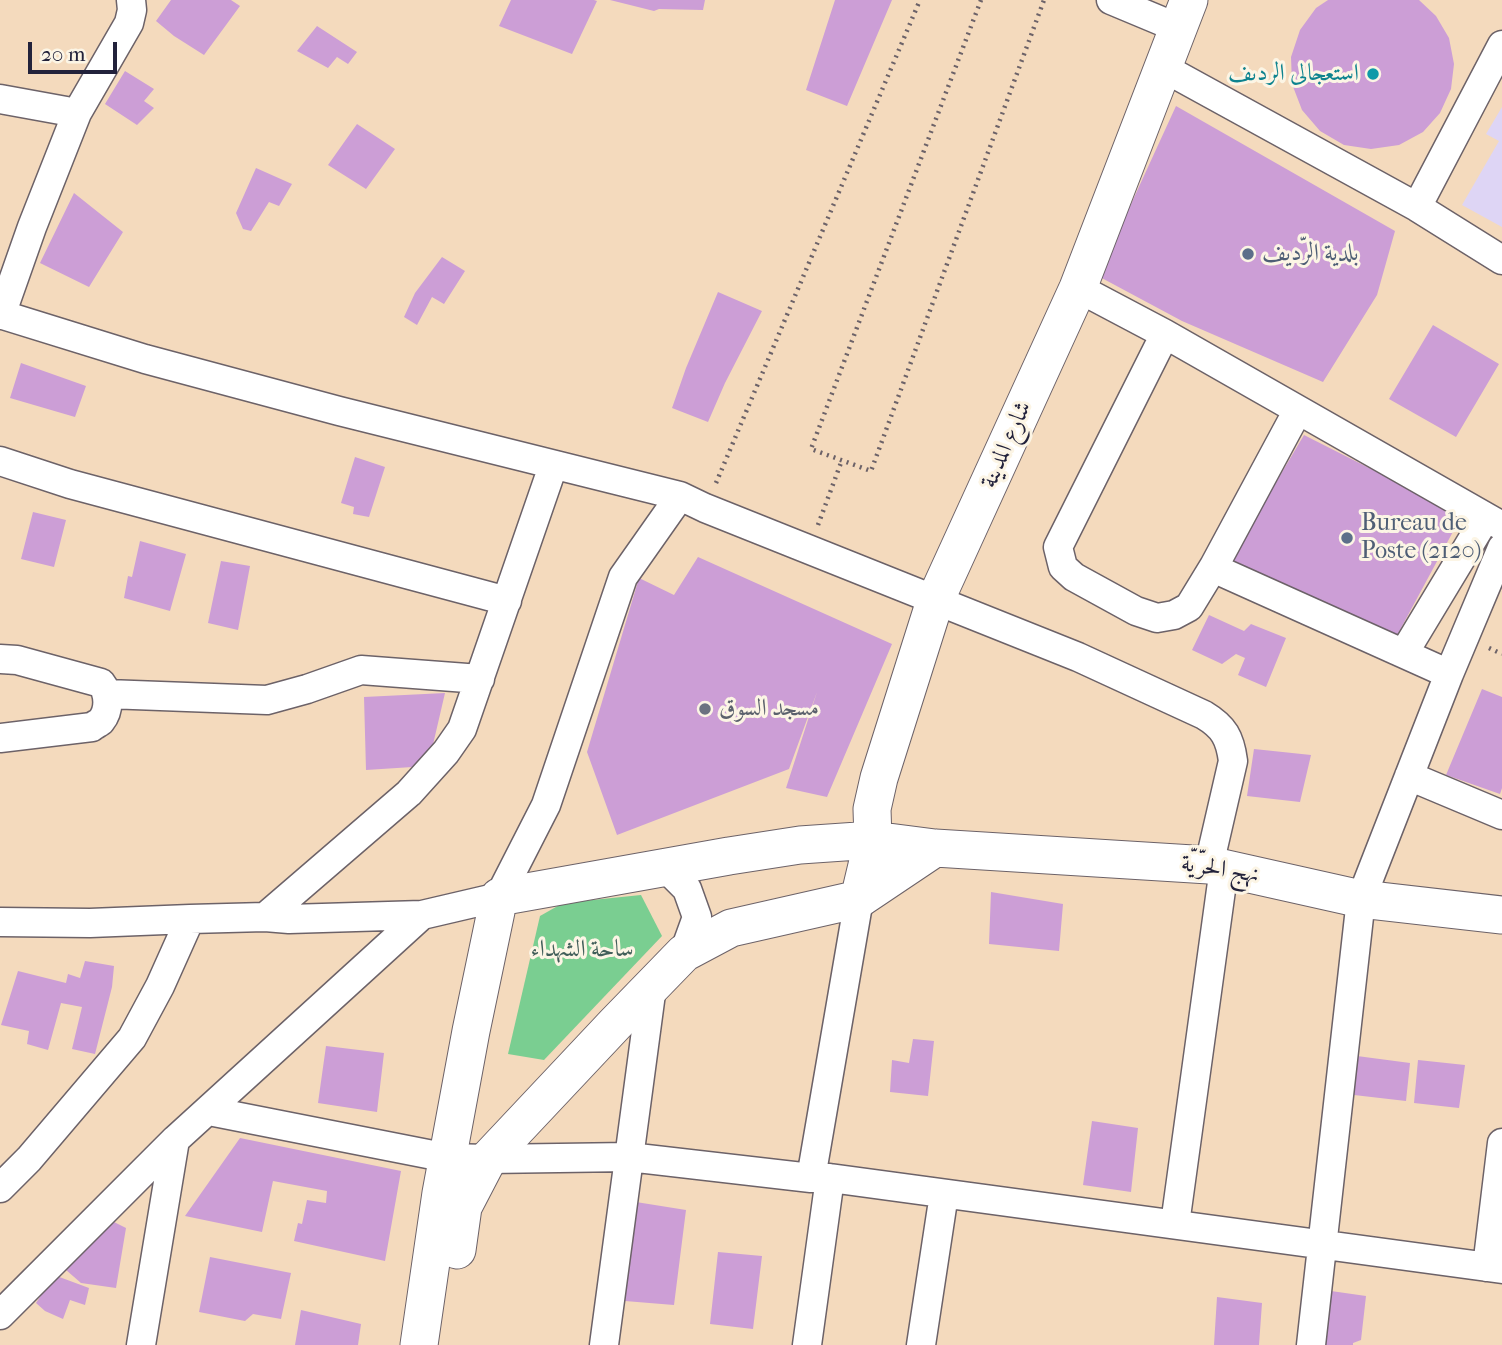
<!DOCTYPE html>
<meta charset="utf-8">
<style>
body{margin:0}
#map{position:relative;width:1502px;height:1345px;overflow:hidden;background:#f4dabd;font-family:"IM FELL French Canon",serif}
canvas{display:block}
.scale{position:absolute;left:28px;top:42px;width:89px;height:32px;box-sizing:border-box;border:4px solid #22223b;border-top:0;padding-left:9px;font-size:21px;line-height:24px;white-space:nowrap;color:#22223b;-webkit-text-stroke:5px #fcf5e5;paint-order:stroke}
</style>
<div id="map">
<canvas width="1502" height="1345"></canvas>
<div class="scale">20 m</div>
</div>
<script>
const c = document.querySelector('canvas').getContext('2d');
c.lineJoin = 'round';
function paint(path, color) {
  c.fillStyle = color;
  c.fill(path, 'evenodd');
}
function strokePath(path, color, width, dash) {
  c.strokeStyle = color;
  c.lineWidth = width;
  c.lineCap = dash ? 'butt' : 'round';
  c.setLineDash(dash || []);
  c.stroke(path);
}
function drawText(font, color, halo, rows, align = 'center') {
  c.font = font + ' "IM FELL French Canon",Amiri,serif';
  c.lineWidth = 6;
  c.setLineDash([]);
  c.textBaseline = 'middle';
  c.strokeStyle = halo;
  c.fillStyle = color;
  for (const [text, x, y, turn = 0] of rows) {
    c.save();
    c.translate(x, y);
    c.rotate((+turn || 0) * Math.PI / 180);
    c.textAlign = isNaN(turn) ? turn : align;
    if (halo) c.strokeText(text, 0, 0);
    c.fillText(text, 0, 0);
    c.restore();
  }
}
paint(new Path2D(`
 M 1502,107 L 1502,227 L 1462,205 L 1499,141 L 1486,134 Z`), '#ded5f5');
paint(new Path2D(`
 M 641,895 L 662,936 L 544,1060 L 508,1054 L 540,916 L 563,903 Z`), '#7ace91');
paint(new Path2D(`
 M 171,0 L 231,0 L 240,6 L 204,55 L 174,36 L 156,21 Z
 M 511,0 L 594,0 L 597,1 L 572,54 L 499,26 Z
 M 610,0 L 705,0 L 703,10 L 659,9 L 654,11 Z
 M 835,0 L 892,0 L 847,106 L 806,90 Z
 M 1328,0 L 1419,0 L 1436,16 L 1449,38 L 1454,64 L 1451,89 L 1440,113 L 1423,132 L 1399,145 L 1371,149 L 1344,145 L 1320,131 L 1302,110 L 1292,84 L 1291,57 L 1300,30 L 1316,8 Z
 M 317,26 L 357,52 L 348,64 L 337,57 L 328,68 L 297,51 Z
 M 125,71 L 154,89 L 144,101 L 154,108 L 137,125 L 105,104 Z
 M 1176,106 L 1395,231 L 1377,295 L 1323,382 L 1182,321 L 1098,276 Z
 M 357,124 L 395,149 L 366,189 L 328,165 Z
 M 256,168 L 292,184 L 279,206 L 269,202 L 251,231 L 243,229 L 236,213 Z
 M 74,193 L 123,232 L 89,287 L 40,263 Z
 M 442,257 L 465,271 L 444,304 L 432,297 L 417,325 L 404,317 L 415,293 Z
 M 718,292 L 762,311 L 725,383 L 708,422 L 672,408 L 686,368 Z
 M 1433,325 L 1499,364 L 1456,437 L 1389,399 Z
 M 21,363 L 86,386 L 75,417 L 10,398 Z
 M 1304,435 L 1462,515 L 1394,641 L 1230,560 Z
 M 355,457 L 385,467 L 369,517 L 353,514 L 354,507 L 341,503 Z
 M 33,512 L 66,520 L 54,567 L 21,559 Z
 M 140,541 L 186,554 L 170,611 L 124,598 L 128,576 L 132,577 Z
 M 698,557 L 892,644 L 827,797 L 786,788 L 817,692 L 789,769 L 617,835 L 587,752 L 639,578 L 674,595 Z
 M 221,561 L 250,566 L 238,630 L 208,623 Z
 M 1209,615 L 1244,631 L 1251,624 L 1286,638 L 1266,687 L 1238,675 L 1245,658 L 1236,654 L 1222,664 L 1192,650 Z
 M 1482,689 L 1502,697 L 1502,788 L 1500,794 L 1446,775 Z
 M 445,693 L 428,766 L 366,770 L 364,697 Z
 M 1254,749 L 1311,755 L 1300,802 L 1247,796 Z
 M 991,892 L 1063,904 L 1059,951 L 989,944 Z
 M 85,961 L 114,966 L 112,987 L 95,1054 L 72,1049 L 82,1007 L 61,1003 L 48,1050 L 27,1044 L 29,1031 L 1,1025 L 18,971 L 66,983 L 68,974 L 80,978 Z
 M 913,1039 L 934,1041 L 928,1096 L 890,1092 L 892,1060 L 909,1063 Z
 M 326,1046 L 384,1053 L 377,1112 L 318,1103 Z
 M 1357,1056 L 1410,1063 L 1406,1101 L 1354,1095 Z
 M 1418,1060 L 1465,1065 L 1459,1108 L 1414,1103 Z
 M 1092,1121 L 1138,1128 L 1131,1192 L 1083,1185 Z
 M 240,1138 L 401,1171 L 385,1261 L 294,1241 L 298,1223 L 302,1224 L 307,1200 L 326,1203 L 327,1191 L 273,1181 L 262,1232 L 185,1216 Z
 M 636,1202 L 686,1210 L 674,1305 L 625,1301 Z
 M 104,1217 L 126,1228 L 116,1288 L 81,1283 L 58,1263 Z
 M 718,1252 L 762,1256 L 753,1329 L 710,1324 Z
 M 210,1257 L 291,1273 L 281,1319 L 253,1314 L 245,1321 L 199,1312 Z
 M 54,1275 L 89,1288 L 85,1305 L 70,1300 L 63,1319 L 45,1311 L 36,1303 Z
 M 1324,1290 L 1366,1296 L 1361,1340 L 1353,1343 L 1353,1345 L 1317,1345 Z
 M 1217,1297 L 1262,1303 L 1259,1345 L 1214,1345 Z
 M 301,1310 L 361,1324 L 358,1345 L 295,1345 Z`), '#cc9ed6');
const minor = new Path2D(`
 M 1111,0 L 1178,28
 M 1162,67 L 1417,207 L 1502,260
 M 0,99 L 77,113
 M 1417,207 L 1502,45
 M 1078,288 L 1165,334 L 1502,526
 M 0,314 L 145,359 L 339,411 L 680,496 L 705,508 L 1078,657 L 1204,715 C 1224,727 1230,738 1233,761 L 1209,865
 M 1,315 L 32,227 L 77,113 L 129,23 L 132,10 L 131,0
 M 1165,334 L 1058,547 L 1063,567 L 1074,577 L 1136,611 L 1157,618 L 1174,615 L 1189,607 L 1214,566
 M 1298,410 L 1213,568 L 1449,674
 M 0,461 L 70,484 L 507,601
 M 1404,653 L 1486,517
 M 0,659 L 17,660 L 101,683 C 109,693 110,710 101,721 C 100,722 93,726 92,727 L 0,738
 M 107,694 L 267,700 L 307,689 L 361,670 L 480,679
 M 1409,776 L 1502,815
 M 665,867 L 687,889 L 697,917 L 684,953
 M 265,917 L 409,793 L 446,752 L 462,729 L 553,466
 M 0,922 L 90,923 L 190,919 L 265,917 L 289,919 L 422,915 L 499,897 L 546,805 L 623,577 L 680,496
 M 209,1111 L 448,1158 L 488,1159 L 629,1157 L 811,1178 L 830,1178 L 1502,1269
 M 811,1178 L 859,899
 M 0,1188 L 29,1159 L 132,1038 L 160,986 L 190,919
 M 1175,1224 L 1224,868
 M 1487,1267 L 1502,1143
 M 0,1315 L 175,1140 L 422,915
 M 141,1345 L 175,1140
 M 604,1345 L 652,986
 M 807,1345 L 830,1178
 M 921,1345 L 944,1194
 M 1311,1345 L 1361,899 L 1449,674 L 1502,548`);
const tertiary = new Path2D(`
 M 859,899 L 873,840 L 872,809 L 879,778 L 935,601 L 1078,288 L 1189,0
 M 457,1250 L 463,1207 L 488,1159 L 615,1024 L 684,953 L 731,928 L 859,899 L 935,848
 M 419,1345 L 441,1193 L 471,1031 L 499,897 L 729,856 L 800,845 L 873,840 L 935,848 L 1209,865 L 1361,899 L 1502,915`);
strokePath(minor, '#6c6268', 31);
strokePath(tertiary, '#6c6268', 39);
strokePath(new Path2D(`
 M 981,0 L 811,449 L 871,471 L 1044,0
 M 716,483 L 920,0
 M 818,525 L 842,460
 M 1489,648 L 1502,654`), '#6c6268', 4.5, [2, 5]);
strokePath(minor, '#fff', 28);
strokePath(tertiary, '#fff', 37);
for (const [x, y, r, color] of [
 [1373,74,7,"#0f9aa8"],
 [1248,254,7,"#5c6f8a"],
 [1347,538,7,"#5c6f8a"],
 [705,709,7,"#6b7280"]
]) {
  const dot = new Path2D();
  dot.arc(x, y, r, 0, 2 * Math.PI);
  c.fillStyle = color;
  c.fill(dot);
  strokePath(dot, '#fcf5e5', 2.5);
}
drawText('24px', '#0d838f', '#fcf5e5', [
 ["استعجالى الردىف",1359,74]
], 'right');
drawText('24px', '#4e5e75', '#fcf5e5', [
 ["بلدية الرّديف",1262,254],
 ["Bureau de",1361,524],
 ["Poste (2120)",1361,552]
], 'left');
drawText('24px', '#22223b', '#fcf5e5', [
 ["شارع المدينة",1007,445,-66],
 ["نهج الحرّيّة",1220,870,9]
]);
drawText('24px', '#5b616d', '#fcf5e5', [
 ["مسجد السوق",719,709]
], 'left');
drawText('24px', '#415e59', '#fcf5e5', [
 ["ساحة الشهداء",582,950]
]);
</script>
